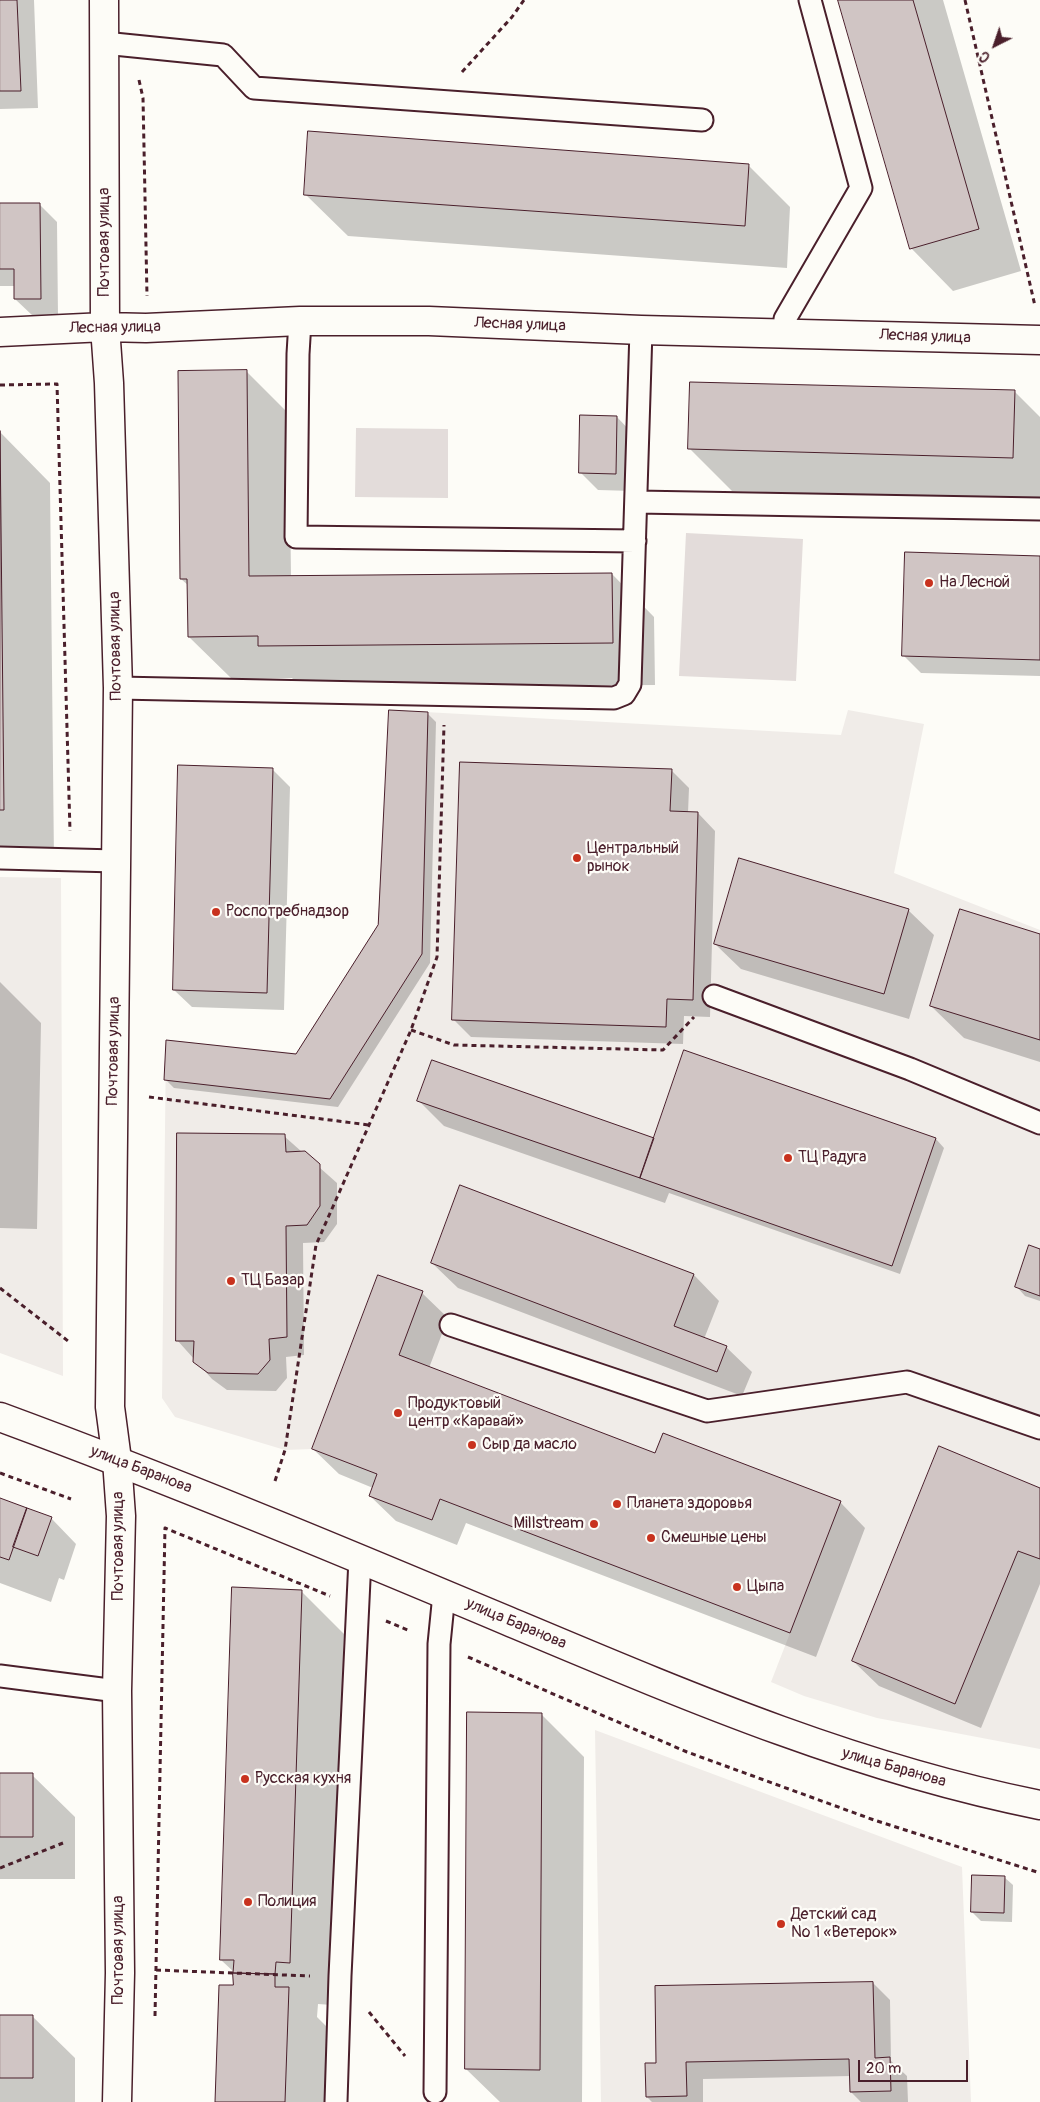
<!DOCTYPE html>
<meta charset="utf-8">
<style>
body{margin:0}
#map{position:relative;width:1040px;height:2102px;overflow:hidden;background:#fdfcf7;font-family:Pangolin,sans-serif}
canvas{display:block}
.north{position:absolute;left:970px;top:20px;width:50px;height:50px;-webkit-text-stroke:4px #fdfcf7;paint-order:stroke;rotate:221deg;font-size:14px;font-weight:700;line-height:20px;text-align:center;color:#4a1f2b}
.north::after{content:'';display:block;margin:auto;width:18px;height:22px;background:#4a1f2b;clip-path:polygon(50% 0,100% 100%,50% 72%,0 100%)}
.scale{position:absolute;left:858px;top:2060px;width:110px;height:22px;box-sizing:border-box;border:2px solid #4a1f2b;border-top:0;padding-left:6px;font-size:15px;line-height:18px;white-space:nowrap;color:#4a1f2b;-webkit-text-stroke:4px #fdfcf7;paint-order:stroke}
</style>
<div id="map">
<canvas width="1040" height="2102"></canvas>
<div class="north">С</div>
<div class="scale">20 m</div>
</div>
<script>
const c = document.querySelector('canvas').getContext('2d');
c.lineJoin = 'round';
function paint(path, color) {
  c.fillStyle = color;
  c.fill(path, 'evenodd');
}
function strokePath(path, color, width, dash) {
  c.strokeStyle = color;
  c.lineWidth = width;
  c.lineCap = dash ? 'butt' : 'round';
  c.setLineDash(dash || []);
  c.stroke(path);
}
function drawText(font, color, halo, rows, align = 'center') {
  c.font = font + ' Pangolin,sans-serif';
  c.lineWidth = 4.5;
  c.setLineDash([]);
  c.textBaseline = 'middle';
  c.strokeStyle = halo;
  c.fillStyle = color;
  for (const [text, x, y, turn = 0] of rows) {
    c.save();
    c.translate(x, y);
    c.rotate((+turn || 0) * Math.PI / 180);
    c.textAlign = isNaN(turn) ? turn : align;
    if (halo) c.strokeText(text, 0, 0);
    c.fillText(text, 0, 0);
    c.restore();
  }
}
paint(new Path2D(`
 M 389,710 L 841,735 L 848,710 L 924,724 L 894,873 L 1040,930 L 1040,1749 L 877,1718 L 804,1696 L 771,1682 L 790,1633 L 440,1499 L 432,1520 L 369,1496 L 377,1474 L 312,1449 L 285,1450 L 175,1417 L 162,1398 L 166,1040 L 296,1053 L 378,925 Z
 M 0,877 L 61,878 L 63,1376 L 0,1353 Z
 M 595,1730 L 962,1867 L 971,2102 L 601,2102 Z`), '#f0ece8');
paint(new Path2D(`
 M 356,428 L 448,429 L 448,498 L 355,497 Z
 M 686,533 L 803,539 L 796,681 L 679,676 Z`), '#e3dcda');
paint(new Path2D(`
 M 0,0 L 34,0 L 38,108 L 0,109 Z
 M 839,0 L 943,0 L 1021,271 L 953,291 L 911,248 Z
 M 748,165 L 790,207 L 787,268 L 348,236 L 305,194 Z
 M 39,204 L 57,222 L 58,316 L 33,316 L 15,299 L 15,286 L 0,286 L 0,205 Z
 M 247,372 L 289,414 L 291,577 L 612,574 L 654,617 L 655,685 L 301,688 L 292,678 L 232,679 L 189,637 L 189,586 L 181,579 Z
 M 1015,392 L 1040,417 L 1040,500 L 732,491 L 690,449 Z
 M 617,417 L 634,435 L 633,491 L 598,490 L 580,472 Z
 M 0,432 L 50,483 L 54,860 L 0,861 Z
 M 1040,558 L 1040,676 L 921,673 L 903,655 Z
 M 427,713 L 436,722 L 430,963 L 338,1107 L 174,1088 L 165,1079 L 297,1055 L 379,925 Z
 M 272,769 L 290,787 L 284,1010 L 192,1007 L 174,990 Z
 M 671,770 L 689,788 L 688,813 L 698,813 L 715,831 L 710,1017 L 684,1016 L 683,1044 L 471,1037 L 454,1020 Z
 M 908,910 L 934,935 L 909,1019 L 741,969 L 715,944 Z
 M 1040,935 L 1040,1062 L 964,1038 L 931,1006 Z
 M 0,982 L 41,1023 L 37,1229 L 0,1228 Z
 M 419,1101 L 653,1139 L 936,1139 L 944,1148 L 900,1274 L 669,1193 L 665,1203 L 444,1126 Z
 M 284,1136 L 337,1183 L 337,1224 L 324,1242 L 303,1243 L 304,1355 L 286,1357 L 287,1378 L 276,1391 L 227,1390 L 212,1379 L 177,1340 Z
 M 1040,1250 L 1040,1301 L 1025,1296 L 1017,1287 Z
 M 432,1263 L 694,1275 L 719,1301 L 704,1339 L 726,1347 L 752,1372 L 742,1396 L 458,1288 Z
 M 422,1293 L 448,1318 L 429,1368 L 656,1455 L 840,1502 L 865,1528 L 816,1657 L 466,1523 L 457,1545 L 396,1521 L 370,1496 L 373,1488 L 339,1474 L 313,1449 Z
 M 1040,1489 L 1040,1584 L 981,1728 L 879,1686 L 853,1661 Z
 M 0,1500 L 51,1518 L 76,1544 L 64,1580 L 59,1578 L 51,1602 L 0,1583 Z
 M 301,1591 L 344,1634 L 332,2005 L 318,2004 L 317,2017 L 331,2031 L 329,2102 L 216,2102 L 235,1973 L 221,1960 Z
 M 541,1714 L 584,1757 L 582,2102 L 500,2102 L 466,2069 Z
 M 0,1774 L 32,1775 L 75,1817 L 75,1879 L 0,1879 Z
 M 1004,1877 L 1013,1885 L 1012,1922 L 981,1921 L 972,1912 Z
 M 873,1983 L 890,2000 L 891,2061 L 907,2076 L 908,2102 L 861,2102 L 851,2092 L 851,2076 L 703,2079 L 703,2102 L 652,2102 L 647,2097 L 658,2064 Z
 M 0,2016 L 32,2016 L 75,2058 L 75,2102 L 0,2102 Z`), '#0003');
const building = new Path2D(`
 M 0,0 L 17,0 L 21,91 L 0,91 Z
 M 838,0 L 913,0 L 979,229 L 910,249 Z
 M 308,131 L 749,164 L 745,226 L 304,195 Z
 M 0,203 L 40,203 L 41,299 L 14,299 L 14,269 L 0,269 Z
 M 247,370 L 249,576 L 612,573 L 613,643 L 258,646 L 258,636 L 188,637 L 187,579 L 180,579 L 178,371 Z
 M 690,382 L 1015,390 L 1013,458 L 688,449 Z
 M 580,415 L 617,416 L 616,474 L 579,473 Z
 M 0,431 L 4,810 L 0,810 Z
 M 905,552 L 1040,556 L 1040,660 L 902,656 Z
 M 389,710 L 428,712 L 422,954 L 330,1099 L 164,1080 L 166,1040 L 296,1054 L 378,925 Z
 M 460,762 L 672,769 L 670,811 L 698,812 L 693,1000 L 667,999 L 666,1027 L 452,1020 Z
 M 178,765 L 273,768 L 267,993 L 173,990 Z
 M 739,858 L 909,909 L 884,994 L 714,944 Z
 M 960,909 L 1040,934 L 1040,1040 L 930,1006 Z
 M 684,1050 L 936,1138 L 892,1266 L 640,1178 Z
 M 432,1060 L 654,1138 L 640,1178 L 417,1101 Z
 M 177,1133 L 285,1134 L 286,1152 L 305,1151 L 320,1164 L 320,1206 L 307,1225 L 286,1226 L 287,1337 L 269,1339 L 270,1360 L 258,1374 L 208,1373 L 193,1362 L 194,1341 L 176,1341 Z
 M 460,1185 L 694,1274 L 674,1326 L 727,1346 L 717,1372 L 431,1263 Z
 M 1029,1245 L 1040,1249 L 1040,1296 L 1015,1287 Z
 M 378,1275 L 423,1291 L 399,1355 L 655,1453 L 663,1433 L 841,1501 L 790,1633 L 440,1499 L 432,1520 L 369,1496 L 377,1474 L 312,1449 Z
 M 939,1446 L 1040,1488 L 1040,1559 L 1018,1551 L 955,1704 L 852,1661 Z
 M 0,1498 L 27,1508 L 9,1560 L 0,1557 Z
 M 27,1508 L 52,1517 L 38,1556 L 13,1547 Z
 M 232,1587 L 302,1590 L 290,1963 L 276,1962 L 275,1974 L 233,1973 L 234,1960 L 220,1960 Z
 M 467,1712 L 542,1713 L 540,2070 L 465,2069 Z
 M 0,1773 L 33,1773 L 33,1837 L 0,1837 Z
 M 972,1875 L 1005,1876 L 1004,1913 L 971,1912 Z
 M 233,1973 L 275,1974 L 275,1987 L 289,1987 L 285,2102 L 215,2102 L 219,1985 L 233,1985 Z
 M 873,1982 L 875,2058 L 890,2057 L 891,2091 L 850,2092 L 849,2059 L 686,2062 L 687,2096 L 646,2097 L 645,2063 L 656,2063 L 655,1986 Z
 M 0,2015 L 33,2015 L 33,2078 L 0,2078 Z`);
paint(building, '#d0c5c4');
strokePath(building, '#4a1f2b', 1);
const service = new Path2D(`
 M 104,43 L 223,55 L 254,88 L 702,120
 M 300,321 L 298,354 L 296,537 L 635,541
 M 784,333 L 785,319 L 861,188 L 810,0
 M 637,502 L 1040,509
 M 118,688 L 614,698 L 624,694 L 630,684 L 641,330
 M 0,858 L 116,861
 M 714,996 L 910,1069 L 1040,1123
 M 451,1325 L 707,1411 L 907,1382 L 1040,1428
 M 0,1676 L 117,1691
 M 435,2092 L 439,1644 L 444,1594
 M 336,2102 L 340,1976 L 360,1559`);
const minor = new Path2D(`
 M 104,0 L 105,327 L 109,383 L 118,688 L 110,1407 L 117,1460 L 121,1516 L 117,1691 L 120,1973 L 117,2102
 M 0,332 L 105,327 L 146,328 L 300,321 L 429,321 L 641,330 L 1040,340`);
const tertiary = new Path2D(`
 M 0,1417 C 171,1480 339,1550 508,1621 C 682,1694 854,1768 1040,1805`);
strokePath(service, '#4a1f2b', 25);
strokePath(minor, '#4a1f2b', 31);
strokePath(tertiary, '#4a1f2b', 31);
strokePath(new Path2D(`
 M 965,0 L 1035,306
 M 462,72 L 512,17 L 524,0
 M 139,80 L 143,98 L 147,296
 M 0,385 L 57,384 L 70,831
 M 411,1030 L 454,1045 L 663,1050 L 694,1017
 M 149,1097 L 369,1125
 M 0,1288 L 68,1341
 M 0,1473 L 71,1499
 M 275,1481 L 285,1450 L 316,1245 L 411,1030 L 437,957 L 444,725
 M 386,1621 L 410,1631
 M 468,1657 L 687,1752 L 874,1820 L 1040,1873
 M 0,1868 L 63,1843
 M 156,1970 L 310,1976
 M 369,2012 L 405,2056
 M 155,2016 L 165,1528 L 330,1596`), '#4a1f2b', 3, [5, 4]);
strokePath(service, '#fdfcf7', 21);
strokePath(minor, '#fdfcf7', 28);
strokePath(tertiary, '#fdfcf7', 28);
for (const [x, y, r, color] of [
 [929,583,5,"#c8321e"],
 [577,858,5,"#c8321e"],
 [216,912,5,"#c8321e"],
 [788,1158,5,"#c8321e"],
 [231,1281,5,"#c8321e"],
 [398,1413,5,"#c8321e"],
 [472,1445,5,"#c8321e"],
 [617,1504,5,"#c8321e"],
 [594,1524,5,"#c8321e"],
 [651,1538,5,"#c8321e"],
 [737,1587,5,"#c8321e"],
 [245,1779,5,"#c8321e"],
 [248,1902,5,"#c8321e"],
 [781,1924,5,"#c8321e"]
]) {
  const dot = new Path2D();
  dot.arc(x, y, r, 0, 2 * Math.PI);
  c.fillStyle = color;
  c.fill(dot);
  strokePath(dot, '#fdfcf7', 2);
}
drawText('16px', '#4a1f2b', '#fdfcf7', [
 ["Почтовая улица",105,242,-90],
 ["Лесная улица",520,325,2],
 ["Лесная улица",115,328,-1],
 ["Лесная улица",925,337,2],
 ["Почтовая улица",116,646,-91],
 ["Почтовая улица",114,1051,-89],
 ["улица Баранова",141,1470,21],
 ["Почтовая улица",119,1546,-90],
 ["улица Баранова",516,1624,23],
 ["улица Баранова",894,1768,16],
 ["Почтовая улица",119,1950,-90]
]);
drawText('16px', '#4a1f2b', '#fdfcf7', [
 ["На Лесной",939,583],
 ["Центральный",587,849],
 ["рынок",587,867],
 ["Роспотребнадзор",226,912],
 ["ТЦ Радуга",798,1158],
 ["ТЦ Базар",241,1281],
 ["Продуктовый",408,1404],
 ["центр «Каравай»",408,1422],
 ["Сыр да масло",482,1445],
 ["Планета здоровья",627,1504],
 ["Millstream",584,1524,"right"],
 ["Смешные цены",661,1538],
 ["Цыпа",747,1587],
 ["Русская кухня",255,1779],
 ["Полиция",258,1902],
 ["Детский сад",791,1915],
 ["№ 1 «Ветерок»",791,1933]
], 'left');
</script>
